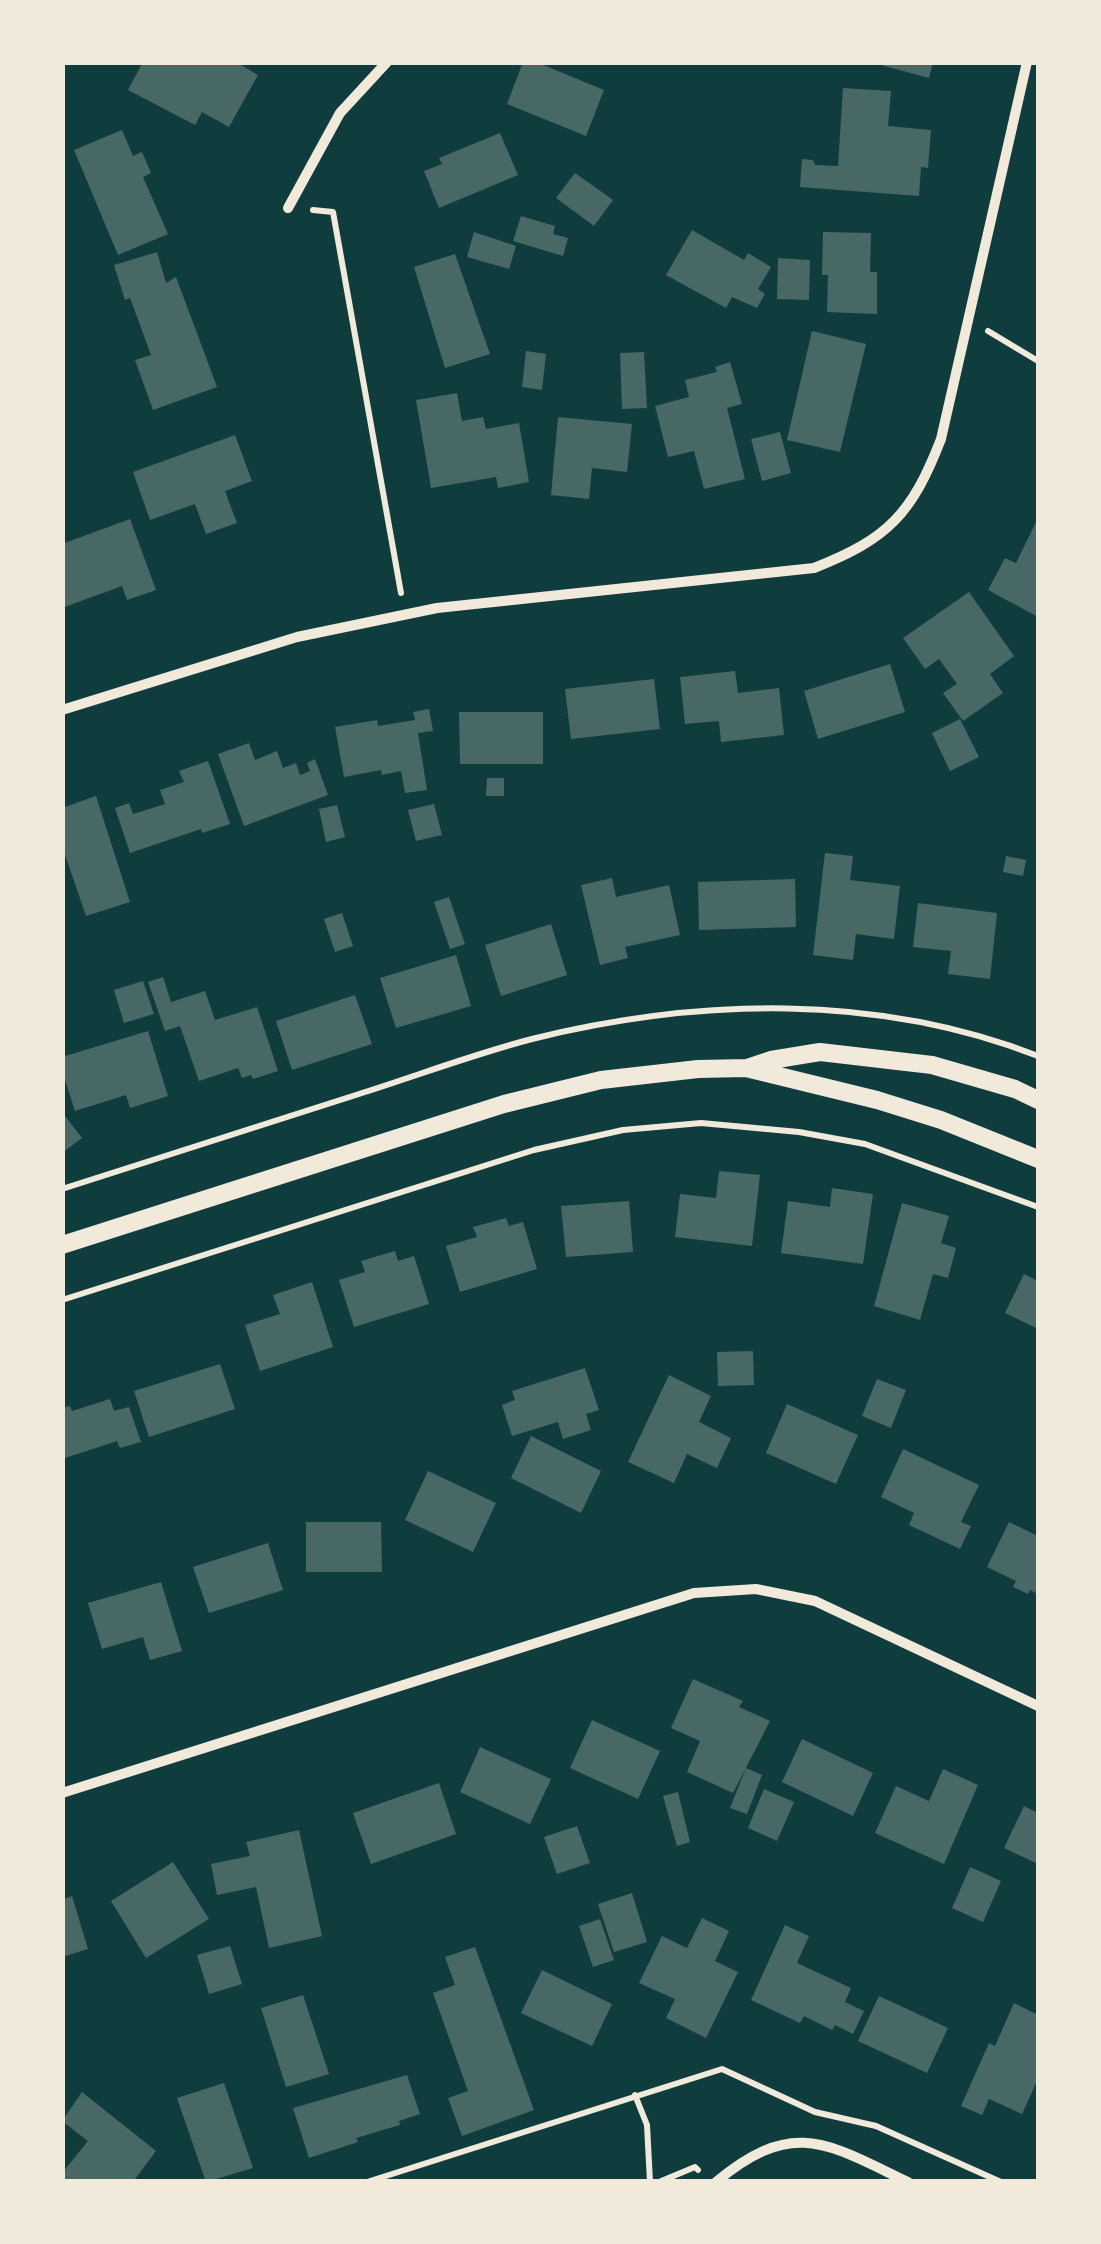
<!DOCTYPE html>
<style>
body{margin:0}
#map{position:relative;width:1101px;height:2244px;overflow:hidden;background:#0f3d3e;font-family:Jost,sans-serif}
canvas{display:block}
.frame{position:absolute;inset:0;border:65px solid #f1e9da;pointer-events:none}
</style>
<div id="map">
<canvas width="1101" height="2244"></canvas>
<div class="frame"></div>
</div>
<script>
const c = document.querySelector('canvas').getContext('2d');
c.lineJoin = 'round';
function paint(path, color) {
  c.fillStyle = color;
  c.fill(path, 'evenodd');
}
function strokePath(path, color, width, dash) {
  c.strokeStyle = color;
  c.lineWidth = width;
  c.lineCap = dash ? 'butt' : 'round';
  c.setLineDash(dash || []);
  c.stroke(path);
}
paint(new Path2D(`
 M 143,62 L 236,62 L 258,75 L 229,127 L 202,112 L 195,125 L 128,90 Z
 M 523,62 L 536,62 L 604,90 L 586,136 L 507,104 Z
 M 870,62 L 933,62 L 929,78 Z
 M 843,88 L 891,91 L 888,126 L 931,130 L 928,168 L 921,167 L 919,196 L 800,187 L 802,159 L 813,160 L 815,165 L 838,166 Z
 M 122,130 L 133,156 L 142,152 L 151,173 L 143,177 L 168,234 L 118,255 L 74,150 Z
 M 500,133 L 518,175 L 439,208 L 424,171 L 442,164 L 439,158 Z
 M 575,173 L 613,200 L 594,226 L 556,198 Z
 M 521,216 L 555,226 L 553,234 L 568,238 L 563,256 L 513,241 Z
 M 692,230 L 744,260 L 748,253 L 771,267 L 758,289 L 765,294 L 757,308 L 732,297 L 726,308 L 666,275 Z
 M 474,232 L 516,246 L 509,269 L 467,257 Z
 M 823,232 L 871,233 L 870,272 L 877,272 L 877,314 L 827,312 L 828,275 L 822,275 Z
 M 157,252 L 166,283 L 176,277 L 217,387 L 153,410 L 135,360 L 151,355 L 130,298 L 125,300 L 114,265 Z
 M 455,254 L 490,354 L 445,368 L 414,267 Z
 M 778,258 L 810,260 L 809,300 L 777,299 Z
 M 812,331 L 866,344 L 840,452 L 787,440 Z
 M 526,351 L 546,354 L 542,390 L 522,387 Z
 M 644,352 L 647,408 L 622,409 L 620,353 Z
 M 730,362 L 742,404 L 727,408 L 745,479 L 704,489 L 694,451 L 668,457 L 655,406 L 689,397 L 685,380 L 717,372 L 715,367 Z
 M 457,393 L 462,421 L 483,417 L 486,429 L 519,423 L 529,482 L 498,488 L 496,477 L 431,488 L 416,400 Z
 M 558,417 L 632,424 L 627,472 L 592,468 L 589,499 L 551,495 Z
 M 780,432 L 791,473 L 762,481 L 751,439 Z
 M 235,435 L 252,481 L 225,491 L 237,523 L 206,534 L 195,504 L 150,520 L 133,472 Z
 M 1038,518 L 1038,617 L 988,590 L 1005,558 L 1016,563 Z
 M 130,519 L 156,590 L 127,600 L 122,586 L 62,608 L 62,544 Z
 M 969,592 L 1014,656 L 990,674 L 1003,693 L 963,721 L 943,693 L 957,684 L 939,659 L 925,669 L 903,638 Z
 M 890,664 L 905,712 L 818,739 L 804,691 Z
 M 735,671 L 738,693 L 779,688 L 784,735 L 721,742 L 719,721 L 685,724 L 680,677 Z
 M 654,679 L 660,729 L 571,739 L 565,689 Z
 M 429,709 L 433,731 L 418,733 L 427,790 L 405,793 L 401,771 L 382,775 L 381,770 L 344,777 L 335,727 L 377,720 L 378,726 L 415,720 L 413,712 Z
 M 459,712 L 543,712 L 543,764 L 460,764 Z
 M 960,719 L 979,757 L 950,771 L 932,733 Z
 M 249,743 L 255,760 L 277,751 L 283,768 L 296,763 L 300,775 L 310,771 L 307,763 L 315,759 L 328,795 L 244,826 L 218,754 Z
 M 208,761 L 230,824 L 202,833 L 201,829 L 130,853 L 115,808 L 129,803 L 133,814 L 165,804 L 160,790 L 184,782 L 179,771 Z
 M 487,778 L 504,778 L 504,796 L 486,796 Z
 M 96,796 L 130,902 L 86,916 L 62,846 L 62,808 Z
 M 434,804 L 442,835 L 416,841 L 408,810 Z
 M 337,805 L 345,837 L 326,842 L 319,809 Z
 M 825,853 L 853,856 L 850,880 L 900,886 L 894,939 L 856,934 L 853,960 L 813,955 Z
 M 1006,856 L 1026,860 L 1023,876 L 1003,872 Z
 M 612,878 L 616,897 L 669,885 L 680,935 L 625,947 L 628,958 L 600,965 L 581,885 Z
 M 795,879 L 796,927 L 699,930 L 698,882 Z
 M 449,897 L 465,944 L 450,949 L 434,902 Z
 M 918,903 L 997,913 L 990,979 L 948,974 L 951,951 L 913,947 Z
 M 342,913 L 353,946 L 335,952 L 324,919 Z
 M 551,924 L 567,975 L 501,996 L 485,945 Z
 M 456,955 L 471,1006 L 396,1028 L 380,978 Z
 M 163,977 L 171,1002 L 205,991 L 215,1020 L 257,1007 L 278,1071 L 253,1079 L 251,1075 L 242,1078 L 238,1068 L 199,1081 L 180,1026 L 165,1031 L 148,982 Z
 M 143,981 L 154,1014 L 124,1023 L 114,990 Z
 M 355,995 L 372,1044 L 292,1070 L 276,1021 Z
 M 148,1031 L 168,1096 L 130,1108 L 126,1095 L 75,1111 L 62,1071 L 62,1057 Z
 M 62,1112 L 82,1138 L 62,1153 Z
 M 719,1171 L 760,1175 L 752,1246 L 675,1237 L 680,1194 L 716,1198 Z
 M 832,1188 L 873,1194 L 863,1264 L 781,1253 L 788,1201 L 830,1207 Z
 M 629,1201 L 633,1252 L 566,1257 L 561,1206 Z
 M 902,1203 L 949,1216 L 941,1243 L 956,1248 L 948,1278 L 933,1274 L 920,1320 L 874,1306 Z
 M 506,1218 L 509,1226 L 523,1222 L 537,1269 L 460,1292 L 446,1246 L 477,1237 L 473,1227 Z
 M 395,1251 L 398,1261 L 414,1256 L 429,1304 L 354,1327 L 339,1280 L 365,1272 L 361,1261 Z
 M 1024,1274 L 1038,1281 L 1038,1329 L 1005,1313 Z
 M 312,1282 L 333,1347 L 260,1371 L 245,1325 L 280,1314 L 273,1295 Z
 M 753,1351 L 754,1385 L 718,1386 L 717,1352 Z
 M 220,1364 L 235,1409 L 149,1437 L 134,1391 Z
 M 585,1368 L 599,1410 L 586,1414 L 591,1430 L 563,1439 L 558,1422 L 512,1436 L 502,1405 L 515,1400 L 512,1391 Z
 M 669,1375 L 711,1396 L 699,1422 L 731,1438 L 717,1468 L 687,1454 L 674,1483 L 628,1462 Z
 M 877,1379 L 906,1390 L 891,1428 L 862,1416 Z
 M 110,1399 L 114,1411 L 129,1407 L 141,1442 L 120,1448 L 117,1441 L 62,1459 L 62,1408 L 70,1406 L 72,1411 Z
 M 787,1404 L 858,1435 L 836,1484 L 766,1453 Z
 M 531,1436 L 601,1471 L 581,1513 L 511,1478 Z
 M 903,1449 L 979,1485 L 961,1522 L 971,1526 L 960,1549 L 909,1525 L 914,1513 L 881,1497 Z
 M 428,1471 L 496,1503 L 473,1552 L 405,1520 Z
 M 306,1522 L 381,1522 L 382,1572 L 306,1572 Z
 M 1009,1522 L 1038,1536 L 1038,1594 L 1030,1590 L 1028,1594 L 1013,1587 L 1016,1581 L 987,1567 Z
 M 268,1543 L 283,1590 L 209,1613 L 193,1567 Z
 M 161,1582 L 182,1651 L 150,1660 L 143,1637 L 102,1649 L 88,1603 Z
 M 693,1679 L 743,1701 L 739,1707 L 770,1721 L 733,1793 L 687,1772 L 700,1741 L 671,1728 Z
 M 592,1720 L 660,1751 L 638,1799 L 570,1768 Z
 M 802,1739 L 873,1773 L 853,1816 L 782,1782 Z
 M 480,1747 L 551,1779 L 530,1824 L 460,1792 Z
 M 746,1768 L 762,1775 L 747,1814 L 730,1808 Z
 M 943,1769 L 978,1785 L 944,1864 L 875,1833 L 896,1786 L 929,1801 Z
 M 439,1783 L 456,1834 L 371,1864 L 353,1813 Z
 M 764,1789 L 794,1802 L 777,1841 L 748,1828 Z
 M 678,1792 L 690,1842 L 677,1846 L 663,1796 Z
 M 1024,1806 L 1038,1813 L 1038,1864 L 1004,1848 Z
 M 577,1826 L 590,1863 L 557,1874 L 544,1837 Z
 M 299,1830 L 322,1936 L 269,1948 L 256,1887 L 217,1895 L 211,1864 L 250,1856 L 246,1842 Z
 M 173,1862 L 209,1919 L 146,1958 L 111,1901 Z
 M 970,1867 L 1001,1881 L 983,1922 L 952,1908 Z
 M 632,1893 L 647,1942 L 614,1952 L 598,1904 Z
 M 72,1896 L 88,1949 L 62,1957 L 62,1900 Z
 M 702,1918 L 729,1931 L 715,1961 L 738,1972 L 706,2038 L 666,2018 L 675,1999 L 639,1983 L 662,1936 L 687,1948 Z
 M 600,1919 L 614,1960 L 593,1967 L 579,1926 Z
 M 785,1925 L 809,1936 L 797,1963 L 851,1988 L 845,2002 L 864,2011 L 853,2034 L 835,2025 L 832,2030 L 804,2016 L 800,2023 L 751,2000 Z
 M 230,1946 L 242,1984 L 209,1994 L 197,1955 Z
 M 475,1947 L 534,2110 L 462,2136 L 448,2098 L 468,2091 L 433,1993 L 455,1985 L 445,1957 Z
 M 542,1970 L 612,2004 L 592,2046 L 521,2013 Z
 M 303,1995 L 329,2074 L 286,2087 L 261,2008 Z
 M 879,1996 L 948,2028 L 927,2073 L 858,2041 Z
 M 1014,2003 L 1038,2015 L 1038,2079 L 1022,2114 L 989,2099 L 982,2115 L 961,2106 L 989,2043 L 995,2046 Z
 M 407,2075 L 420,2114 L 399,2121 L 400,2125 L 356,2138 L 358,2142 L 309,2158 L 293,2108 Z
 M 224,2083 L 253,2168 L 206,2182 L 177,2098 Z
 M 82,2092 L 156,2151 L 133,2182 L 62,2182 L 62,2173 L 88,2141 L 62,2121 Z`), '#486865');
strokePath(new Path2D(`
 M 313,210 L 333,212 L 401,593
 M 988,331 L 1038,361
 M 62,1189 C 161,1157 260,1126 359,1094 C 416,1076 474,1054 532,1039 C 698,998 877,993 1038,1056
 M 62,1300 L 534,1150 L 623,1130 L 701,1123 L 799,1132 L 865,1144 L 1038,1207
 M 635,2095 L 647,2125 L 650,2182
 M 367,2182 L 722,2069 L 815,2112 L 876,2126 L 1001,2182
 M 659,2182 L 695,2167 L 698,2170`), '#f1e9da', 6);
strokePath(new Path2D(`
 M 288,208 L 340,113 L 387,62
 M 62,710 L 297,637 L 437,608 L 814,568 C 888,539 912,514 941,439 L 1027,62
 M 62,1793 L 694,1593 L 756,1589 L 815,1601 L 1038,1706
 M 716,2182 C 794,2117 828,2144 908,2182`), '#f1e9da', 10);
strokePath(new Path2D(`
 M 747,1068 L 771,1060 L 820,1052 L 932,1065 L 1015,1089 L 1038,1100
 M 62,1245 L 504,1104 L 601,1080 L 698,1069 L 746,1068 L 877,1100 L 941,1120 L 1038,1159`), '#f1e9da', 18);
</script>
